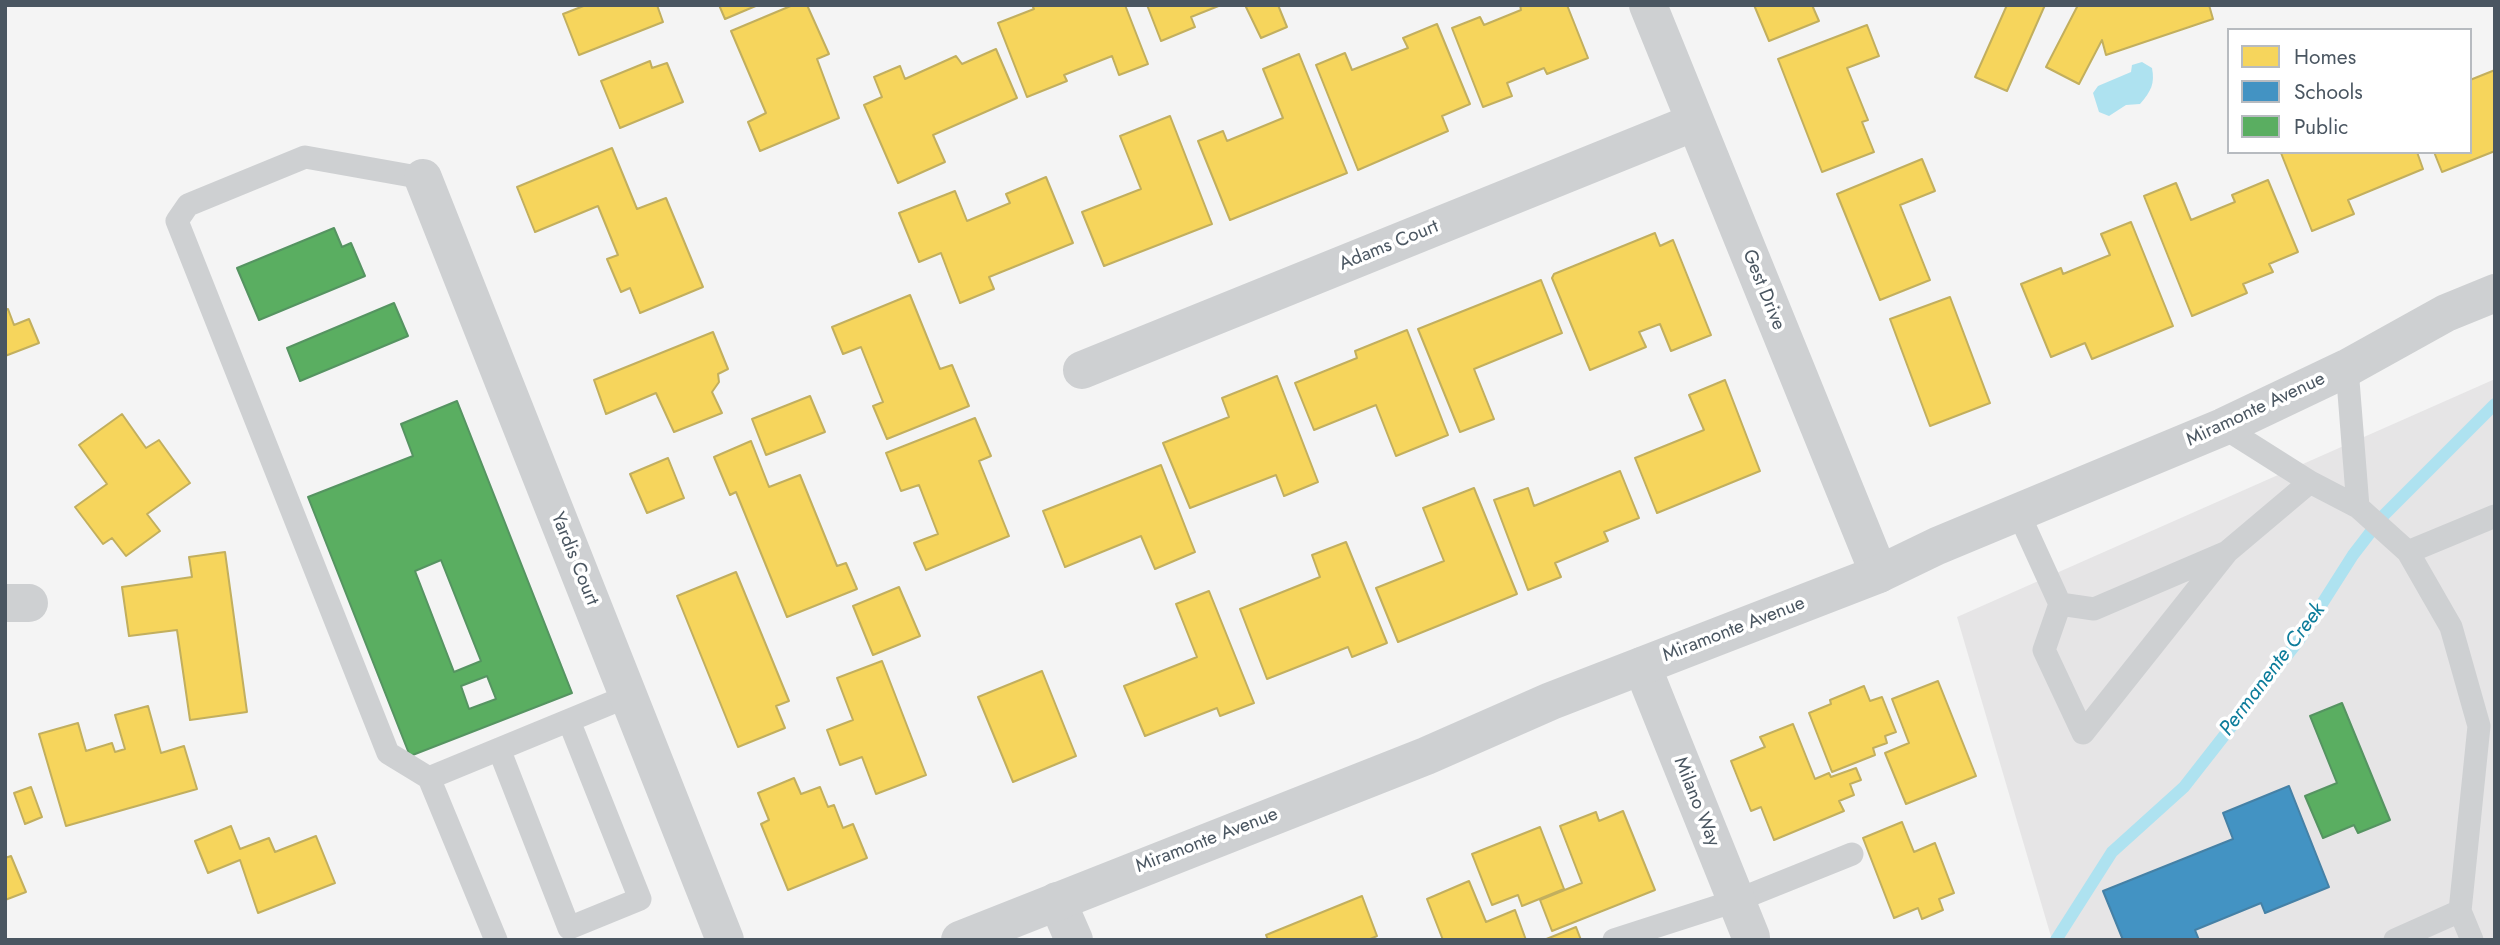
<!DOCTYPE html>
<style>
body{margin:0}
#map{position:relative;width:2500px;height:945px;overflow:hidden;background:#f4f4f4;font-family:Jost,sans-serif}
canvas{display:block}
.frame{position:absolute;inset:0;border:7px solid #4a5661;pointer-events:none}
.legend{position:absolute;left:2227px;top:28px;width:245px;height:126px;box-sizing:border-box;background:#fff;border:2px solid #b7bbc0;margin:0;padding:9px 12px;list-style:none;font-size:21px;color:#4a5661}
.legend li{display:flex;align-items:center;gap:14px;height:35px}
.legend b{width:35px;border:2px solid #b7bbc0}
</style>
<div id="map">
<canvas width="2500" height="945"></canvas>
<div class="frame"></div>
<ul class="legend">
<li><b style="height:19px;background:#f6d55c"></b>Homes</li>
<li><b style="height:19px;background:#4393c3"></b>Schools</li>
<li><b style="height:19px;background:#5aae61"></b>Public</li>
</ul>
</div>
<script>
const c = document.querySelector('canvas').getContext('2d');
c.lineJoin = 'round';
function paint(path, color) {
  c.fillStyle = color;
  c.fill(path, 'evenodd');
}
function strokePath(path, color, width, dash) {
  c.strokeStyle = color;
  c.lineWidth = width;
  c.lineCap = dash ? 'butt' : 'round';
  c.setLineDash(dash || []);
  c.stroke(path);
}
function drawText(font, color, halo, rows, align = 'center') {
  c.font = font + ' Jost,sans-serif';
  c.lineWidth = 7;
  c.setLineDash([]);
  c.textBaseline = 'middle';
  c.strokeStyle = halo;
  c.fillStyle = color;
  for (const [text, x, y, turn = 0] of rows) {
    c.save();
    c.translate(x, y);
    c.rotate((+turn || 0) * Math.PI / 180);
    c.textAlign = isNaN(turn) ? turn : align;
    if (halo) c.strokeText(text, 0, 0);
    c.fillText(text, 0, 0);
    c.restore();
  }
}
paint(new Path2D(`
 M 2495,379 L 2495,940 L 2052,940 L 1957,617 Z`), '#e6e5e6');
paint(new Path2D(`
 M 2142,62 L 2152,68 C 2155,84 2151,91 2140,104 L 2126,105 L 2109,116 L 2099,112 L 2093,93 L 2098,86 L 2131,72 L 2132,65 Z`), '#aee2f0');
const homes = new Path2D(`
 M 586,5 L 657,5 L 663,22 L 579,55 L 563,14 Z
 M 719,5 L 758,5 L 725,19 Z
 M 793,5 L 807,5 L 829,54 L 817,59 L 839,118 L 760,151 L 748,122 L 766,113 L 731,31 Z
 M 1032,5 L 1125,5 L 1148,64 L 1119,75 L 1112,56 L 1064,75 L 1067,81 L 1027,97 L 998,23 L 1034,9 Z
 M 1147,5 L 1221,5 L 1191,17 L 1195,27 L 1161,41 Z
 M 1245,5 L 1278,5 L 1287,27 L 1261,38 Z
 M 1520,5 L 1567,5 L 1588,58 L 1547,74 L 1544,68 L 1507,83 L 1512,96 L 1483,107 L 1452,28 L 1480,17 L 1484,25 L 1521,10 Z
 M 1754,5 L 1812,5 L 1819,21 L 1769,41 Z
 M 2007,5 L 2045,5 L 2007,91 L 1975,77 Z
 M 2078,5 L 2209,5 L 2213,19 L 2106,55 L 2102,40 L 2079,84 L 2046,67 Z
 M 1437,24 L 1470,104 L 1442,116 L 1448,131 L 1358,170 L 1316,65 L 1345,53 L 1352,70 L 1408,48 L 1403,38 Z
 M 1867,25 L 1879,56 L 1847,68 L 1868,120 L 1862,122 L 1874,152 L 1822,172 L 1778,59 Z
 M 996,49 L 1017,98 L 933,135 L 945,162 L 898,183 L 864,105 L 882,97 L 874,77 L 900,66 L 905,79 L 956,56 L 962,64 Z
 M 1299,54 L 1347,173 L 1230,220 L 1198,141 L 1223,131 L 1227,141 L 1283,118 L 1263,69 Z
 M 650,61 L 652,68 L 667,63 L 683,102 L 620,128 L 601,81 Z
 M 2495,70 L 2495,151 L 2442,172 L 2434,152 L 2470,152 L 2470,80 Z
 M 1170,116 L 1212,224 L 1104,266 L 1082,212 L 1141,189 L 1120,136 Z
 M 612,148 L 637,209 L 666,198 L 703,287 L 640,313 L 630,288 L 621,292 L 607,259 L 618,255 L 598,206 L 535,232 L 517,187 Z
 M 2417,152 L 2423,169 L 2348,200 L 2354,214 L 2312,231 L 2281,153 Z
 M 1922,159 L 1935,191 L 1900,205 L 1930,280 L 1880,300 L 1837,194 Z
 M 1046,177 L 1073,243 L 989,277 L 994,289 L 960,303 L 941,253 L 919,262 L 899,213 L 955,191 L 967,221 L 1010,203 L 1006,194 Z
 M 2268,180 L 2298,252 L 2269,264 L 2273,272 L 2243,284 L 2247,293 L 2192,316 L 2144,196 L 2176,183 L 2191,220 L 2235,202 L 2232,195 Z
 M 2131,222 L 2173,326 L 2092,359 L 2085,343 L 2051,357 L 2021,284 L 2061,268 L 2063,274 L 2110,255 L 2101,234 Z
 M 1655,233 L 1660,246 L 1673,240 L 1711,335 L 1671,351 L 1660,324 L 1639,332 L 1646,347 L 1590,370 L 1552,278 L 1554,274 Z
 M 1541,280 L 1562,333 L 1474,369 L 1494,419 L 1460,432 L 1418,329 Z
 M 910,295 L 940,369 L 952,365 L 969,406 L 887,439 L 873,406 L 883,402 L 861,347 L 843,354 L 832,327 Z
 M 1950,297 L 1990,403 L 1930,426 L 1890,319 Z
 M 8,309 L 14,325 L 29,319 L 39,343 L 5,356 L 5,310 Z
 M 1407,330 L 1448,435 L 1396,456 L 1376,405 L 1314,430 L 1295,383 L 1357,358 L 1355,351 Z
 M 713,332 L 728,369 L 718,374 L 719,382 L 712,392 L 722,413 L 674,432 L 656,393 L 606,414 L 594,380 Z
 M 1277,376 L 1318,482 L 1284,496 L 1276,475 L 1190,508 L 1163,443 L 1229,417 L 1222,398 Z
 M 1725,380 L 1760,471 L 1657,513 L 1635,458 L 1704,430 L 1689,395 Z
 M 810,396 L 825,432 L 766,455 L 752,419 Z
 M 122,414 L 146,448 L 159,440 L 190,483 L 147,514 L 160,531 L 126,556 L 112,538 L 103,544 L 75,507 L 107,484 L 79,445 Z
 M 975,418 L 991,456 L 979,461 L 1009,536 L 926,570 L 914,543 L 938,534 L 919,485 L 901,491 L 886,453 Z
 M 751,441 L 769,487 L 800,475 L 837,566 L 846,563 L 857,589 L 787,617 L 736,492 L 730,495 L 714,457 Z
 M 668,458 L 684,498 L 647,513 L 630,474 Z
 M 1161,465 L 1195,552 L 1155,569 L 1141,536 L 1065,567 L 1043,511 Z
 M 1620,471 L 1639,518 L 1604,532 L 1608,541 L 1555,563 L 1561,577 L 1528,590 L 1494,500 L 1528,488 L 1534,506 Z
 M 1474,488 L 1517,594 L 1398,642 L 1376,588 L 1444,561 L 1423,508 Z
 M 1346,542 L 1387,643 L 1352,657 L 1348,647 L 1267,679 L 1240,609 L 1320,577 L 1312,555 Z
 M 225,552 L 247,712 L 190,720 L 177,630 L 129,636 L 122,587 L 192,577 L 189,557 Z
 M 736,572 L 789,701 L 776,706 L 785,728 L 738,747 L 677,596 Z
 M 899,587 L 920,636 L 873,655 L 853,606 Z
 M 1209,591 L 1254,703 L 1220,716 L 1217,708 L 1145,736 L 1124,686 L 1197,657 L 1176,604 Z
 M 882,661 L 926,775 L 876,794 L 862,757 L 840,765 L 827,730 L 853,720 L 837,678 Z
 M 1042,671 L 1076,756 L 1013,782 L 978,697 Z
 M 1938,681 L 1976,776 L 1906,804 L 1885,753 L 1909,743 L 1892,699 Z
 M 1864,686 L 1870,701 L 1882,697 L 1896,732 L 1885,736 L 1887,743 L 1873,748 L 1875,755 L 1832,772 L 1809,713 L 1831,704 L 1830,700 Z
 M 148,706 L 161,753 L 184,746 L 197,789 L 66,826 L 39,734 L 78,723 L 86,751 L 112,743 L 115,752 L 125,749 L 115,715 Z
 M 1793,724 L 1815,779 L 1829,773 L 1831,777 L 1856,768 L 1861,780 L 1850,784 L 1854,795 L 1839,801 L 1844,811 L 1774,840 L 1761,807 L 1751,811 L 1731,761 L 1765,747 L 1760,737 Z
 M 794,778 L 801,794 L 820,787 L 828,807 L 834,805 L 843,828 L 853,824 L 867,858 L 788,890 L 761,824 L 769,820 L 758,793 Z
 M 31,787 L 42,817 L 25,824 L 14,793 Z
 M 1623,811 L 1655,890 L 1552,931 L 1540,900 L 1582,883 L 1560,826 L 1596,812 L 1599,821 Z
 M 1902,822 L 1914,852 L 1935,843 L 1954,893 L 1939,899 L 1943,910 L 1922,919 L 1918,908 L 1894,918 L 1863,838 Z
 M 231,826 L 240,849 L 269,838 L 275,852 L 316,836 L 335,883 L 258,913 L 240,860 L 208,873 L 195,841 Z
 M 1540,827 L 1564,889 L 1522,906 L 1518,895 L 1492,905 L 1472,854 Z
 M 11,856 L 26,892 L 5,900 L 5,858 Z
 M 1469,881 L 1486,922 L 1515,910 L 1526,940 L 1443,940 L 1427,899 Z
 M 1362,896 L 1377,936 L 1368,940 L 1268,940 L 1266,935 Z
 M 1576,927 L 1581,940 L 1544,940 Z`);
paint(homes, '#f6d55c');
strokePath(homes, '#c2af5e', 2);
const schools = new Path2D(`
 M 2289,786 L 2329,887 L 2265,913 L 2261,903 L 2195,930 L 2199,940 L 2123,940 L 2103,891 L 2233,839 L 2223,813 Z`);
paint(schools, '#4393c3');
strokePath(schools, '#4581a6', 2);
const public = new Path2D(`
 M 334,228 L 342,247 L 351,243 L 365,276 L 259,320 L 237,268 Z
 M 394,303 L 408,336 L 300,381 L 287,348 Z
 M 457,401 L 572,693 L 410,756 L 308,497 L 413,456 L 401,424 ZM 441,560 L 481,661 L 454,672 L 415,571 ZM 487,676 L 496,699 L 469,709 L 461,686 Z
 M 2342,703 L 2390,820 L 2358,833 L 2354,825 L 2323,838 L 2305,796 L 2337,783 L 2310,716 Z`);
paint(public, '#5aae61');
strokePath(public, '#559461', 2);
strokePath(new Path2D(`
 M 2056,940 L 2112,852 L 2184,787 L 2299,640 L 2353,555 L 2383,516 L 2495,404`), '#aee2f0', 12);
strokePath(new Path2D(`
 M 423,178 L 305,157 L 188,205 L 177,221 L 388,753 L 429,778 L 496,940
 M 2347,368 L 2358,507
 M 2223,427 L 2310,482 L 2358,507 L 2408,552 L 2451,627 L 2479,726 L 2460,911 L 2472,940
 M 2018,512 L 2060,604 L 2044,650 L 2083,733 L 2227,552 L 2094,609 L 2060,604
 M 2227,552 L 2310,482
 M 2408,552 L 2495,516
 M 499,749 L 569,928 L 640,899 L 569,721
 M 429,778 L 628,696
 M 1614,940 L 1735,901 L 1852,854
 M 2395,940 L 2460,911`), '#ced0d2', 23);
strokePath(new Path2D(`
 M 1648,5 L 1879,574
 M 423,178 L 725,940
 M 1082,370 L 1695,122
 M 5,603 L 29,603
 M 1642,666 L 1751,937
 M 1057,901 L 1074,940`), '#ced0d2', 38);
strokePath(new Path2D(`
 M 960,940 L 1426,756 L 1551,701 L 1879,574 L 1937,546 L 2223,427 L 2347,368 L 2446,313 L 2495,293`), '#ced0d2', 38);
drawText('19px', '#4a5661', '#fff', [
 ["Adams Court",1389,246,-22],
 ["Gest Drive",1763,290,68],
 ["Miramonte Avenue",2256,410,-25],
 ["Yardis Court",574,559,68],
 ["Miramonte Avenue",1734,630,-21],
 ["Milano Way",1696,802,68],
 ["Miramonte Avenue",1207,841,-21]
]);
drawText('italic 21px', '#0c7c9b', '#fff', [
 ["Permanente Creek",2273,670,-53]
]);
</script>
